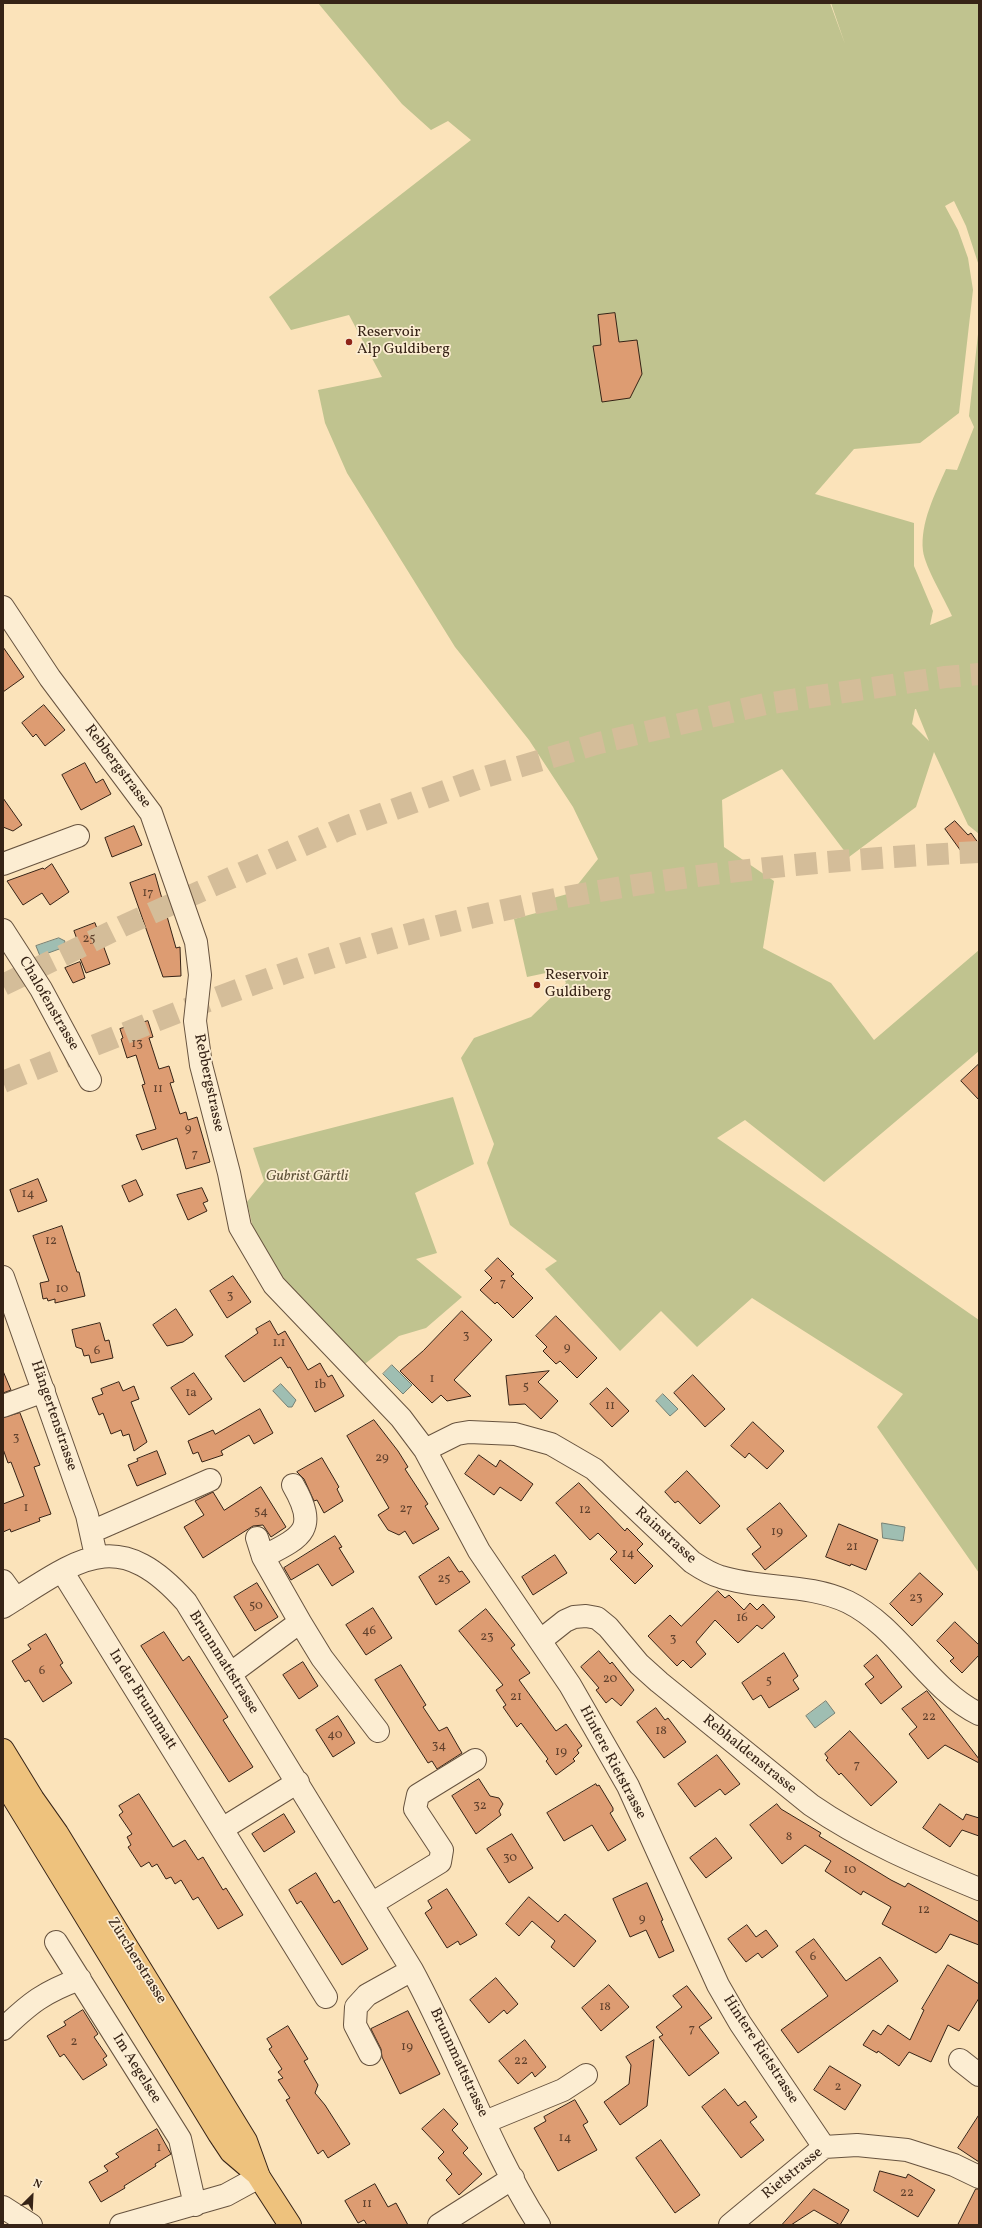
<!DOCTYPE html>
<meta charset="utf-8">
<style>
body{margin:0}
#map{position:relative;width:982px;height:2228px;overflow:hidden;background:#fbe3ba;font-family:Vollkorn,serif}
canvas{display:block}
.frame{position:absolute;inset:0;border:4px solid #362316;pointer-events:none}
.north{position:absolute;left:12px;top:2176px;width:40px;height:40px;-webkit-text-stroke:3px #fcedd2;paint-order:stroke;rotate:24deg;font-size:11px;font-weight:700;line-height:16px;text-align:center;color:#362316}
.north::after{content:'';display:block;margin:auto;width:14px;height:18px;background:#362316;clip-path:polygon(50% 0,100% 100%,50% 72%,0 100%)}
</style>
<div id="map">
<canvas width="982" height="2228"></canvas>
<div class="frame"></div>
<div class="north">N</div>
</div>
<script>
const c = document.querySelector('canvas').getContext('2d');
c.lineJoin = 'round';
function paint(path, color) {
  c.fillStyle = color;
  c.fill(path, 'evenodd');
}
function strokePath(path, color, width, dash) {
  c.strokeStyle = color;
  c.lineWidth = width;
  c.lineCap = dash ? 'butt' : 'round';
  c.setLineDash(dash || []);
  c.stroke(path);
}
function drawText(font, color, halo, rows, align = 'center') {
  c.font = font + ' Vollkorn,serif';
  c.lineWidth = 3.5;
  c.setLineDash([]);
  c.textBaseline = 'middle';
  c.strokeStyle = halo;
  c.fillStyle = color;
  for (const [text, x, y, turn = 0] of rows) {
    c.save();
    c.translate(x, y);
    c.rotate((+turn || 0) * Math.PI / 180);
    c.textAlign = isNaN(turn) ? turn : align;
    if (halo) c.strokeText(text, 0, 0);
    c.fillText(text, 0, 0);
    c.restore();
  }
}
paint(new Path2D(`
 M 318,3 L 830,3 L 845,44 L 831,3 L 979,3 L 979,266 L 966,226 L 954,201 L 945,206 L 958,230 L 968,258 L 973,290 L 959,413 L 920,443 L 854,449 L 815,494 L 914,523 L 914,566 L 933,611 L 930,625 L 952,616 C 945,600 925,567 923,551 C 920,523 935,494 946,469 L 957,470 L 974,427 L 969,416 L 979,325 L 979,834 L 968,825 L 934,752 L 916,807 L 849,857 L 782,769 L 722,800 L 724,847 L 774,881 L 763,948 L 831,983 L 874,1040 L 979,950 L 979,1051 L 824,1182 L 745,1120 L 717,1138 L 979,1320 L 979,1573 L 877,1427 L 903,1394 L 752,1298 L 697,1347 L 661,1311 L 620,1351 L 545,1269 L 557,1261 L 510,1225 L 487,1163 L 494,1144 L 461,1058 L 474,1038 L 531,1017 L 566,983 L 560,970 L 527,977 L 514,919 L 536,913 L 535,903 L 571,893 L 598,859 L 573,807 L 529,740 L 455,647 L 347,473 L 325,423 L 318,390 L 382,377 L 349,315 L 291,330 L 269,297 L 471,140 L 448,121 L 431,130 L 402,104 ZM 915,709 L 916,709 L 929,741 L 912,724 Z
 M 453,1097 L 474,1164 L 415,1193 L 437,1253 L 416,1259 L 462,1297 L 426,1328 L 399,1336 L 360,1368 L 279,1283 L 257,1245 L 247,1202 L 264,1181 L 253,1148 Z`), '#c0c38f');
const water = new Path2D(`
 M 59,938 L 65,941 L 62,948 L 40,956 L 36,946 Z
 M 392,1365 L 412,1385 L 403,1394 L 383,1374 Z
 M 281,1384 L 296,1400 L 292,1407 L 288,1407 L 273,1391 Z
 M 663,1394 L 678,1409 L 670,1416 L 656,1401 Z
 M 882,1523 L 905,1527 L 903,1541 L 883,1538 Z
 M 826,1701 L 835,1713 L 815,1728 L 806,1716 Z`);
paint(water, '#9fbeb2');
strokePath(water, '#758074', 1);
const building = new Path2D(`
 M 615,313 L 619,342 L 637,340 L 642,374 L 630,398 L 602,402 L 593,346 L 601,345 L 598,315 Z
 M 3,647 L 24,677 L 3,692 Z
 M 44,705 L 65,730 L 45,746 L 36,734 L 33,737 L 22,723 Z
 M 85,763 L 96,783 L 103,779 L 111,794 L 81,810 L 62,775 Z
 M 3,798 L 22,825 L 13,831 L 3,827 Z
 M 955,821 L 968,835 L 971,833 L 979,844 L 979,848 L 966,858 L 945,829 Z
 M 134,826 L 142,845 L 112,857 L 105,838 Z
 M 52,864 L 69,892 L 50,905 L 42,893 L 23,905 L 7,881 L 43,868 L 44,869 Z
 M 155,874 L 176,948 L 180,947 L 181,976 L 163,977 L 130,883 Z
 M 95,923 L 110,964 L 86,973 L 77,951 L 81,950 L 74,931 Z
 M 80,962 L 85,978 L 73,983 L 65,968 Z
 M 148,1021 L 153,1037 L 149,1038 L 159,1069 L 169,1066 L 174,1082 L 170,1083 L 180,1114 L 186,1112 L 188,1120 L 197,1117 L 210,1162 L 186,1169 L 177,1138 L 142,1150 L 136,1135 L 156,1129 L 142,1085 L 145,1084 L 136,1055 L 127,1058 L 121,1039 L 123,1038 L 120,1029 Z
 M 979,1064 L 979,1100 L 961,1081 Z
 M 38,1179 L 47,1201 L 18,1212 L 10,1190 Z
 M 136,1180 L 143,1195 L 129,1202 L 122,1186 Z
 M 202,1188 L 208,1201 L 203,1203 L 207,1211 L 188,1220 L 177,1195 Z
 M 62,1226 L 77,1272 L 79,1272 L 85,1296 L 55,1303 L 55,1299 L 48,1301 L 47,1298 L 43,1299 L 40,1283 L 49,1281 L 33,1236 Z
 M 498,1258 L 514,1274 L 511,1276 L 533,1298 L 513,1318 L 497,1302 L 495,1304 L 480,1290 L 492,1278 L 485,1271 Z
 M 233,1276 L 251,1302 L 227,1318 L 210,1291 Z
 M 176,1309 L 193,1335 L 183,1342 L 167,1346 L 153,1325 Z
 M 462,1311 L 492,1340 L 454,1380 L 471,1396 L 447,1401 L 441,1395 L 432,1403 L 400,1371 L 423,1351 Z
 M 556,1316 L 597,1358 L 577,1378 L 560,1361 L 556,1364 L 543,1351 L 547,1347 L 536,1336 Z
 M 270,1321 L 278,1335 L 285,1331 L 308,1370 L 320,1363 L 328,1377 L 332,1375 L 344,1396 L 315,1412 L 290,1367 L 288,1368 L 281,1357 L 244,1382 L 225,1356 L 258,1333 L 256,1329 Z
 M 100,1323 L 105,1341 L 109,1340 L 113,1358 L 91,1363 L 89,1355 L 84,1356 L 82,1349 L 76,1347 L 72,1330 Z
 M 3,1371 L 11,1390 L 3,1393 Z
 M 549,1371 L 538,1382 L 558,1401 L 541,1419 L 525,1404 L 509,1405 L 506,1376 Z
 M 194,1373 L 212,1399 L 189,1415 L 171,1388 Z
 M 693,1375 L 725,1409 L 705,1427 L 674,1393 Z
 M 119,1382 L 123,1391 L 134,1386 L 139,1399 L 131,1402 L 147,1442 L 134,1451 L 129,1434 L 123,1436 L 121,1430 L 111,1434 L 103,1413 L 99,1415 L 92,1398 L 103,1394 L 101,1389 Z
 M 607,1388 L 629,1411 L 612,1427 L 590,1404 Z
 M 260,1409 L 273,1433 L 254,1444 L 249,1435 L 221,1451 L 223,1455 L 202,1462 L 198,1452 L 193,1454 L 188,1441 L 213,1430 L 215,1434 Z
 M 20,1413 L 40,1465 L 34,1467 L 51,1514 L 39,1518 L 40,1521 L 11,1532 L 10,1529 L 3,1532 L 3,1504 L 24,1496 L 11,1462 L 8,1463 L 3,1449 L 3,1418 Z
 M 374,1420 L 398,1451 L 408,1467 L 405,1469 L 428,1504 L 425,1506 L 439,1529 L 413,1544 L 405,1531 L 399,1535 L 388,1530 L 378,1515 L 389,1508 L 347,1436 Z
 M 753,1422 L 784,1451 L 767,1469 L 749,1453 L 745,1458 L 731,1446 Z
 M 157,1451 L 166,1474 L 137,1486 L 128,1465 L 138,1461 L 137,1459 Z
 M 479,1455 L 496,1467 L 500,1460 L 533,1484 L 521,1501 L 500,1487 L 494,1495 L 465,1474 Z
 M 322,1458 L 339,1487 L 337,1489 L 343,1501 L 324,1513 L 317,1500 L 314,1501 L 304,1479 L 297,1472 Z
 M 687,1471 L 720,1506 L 700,1524 L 678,1501 L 675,1503 L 665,1492 Z
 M 579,1483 L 625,1531 L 627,1528 L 643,1544 L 637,1550 L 653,1566 L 635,1584 L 610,1559 L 617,1552 L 598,1533 L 590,1540 L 556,1503 Z
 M 261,1487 L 286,1527 L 271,1537 L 263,1525 L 253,1526 L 203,1558 L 184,1527 L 204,1515 L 195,1501 L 213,1492 L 224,1510 Z
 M 780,1503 L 807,1536 L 765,1570 L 752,1554 L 761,1547 L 747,1529 Z
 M 839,1524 L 878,1540 L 866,1570 L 851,1564 L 850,1566 L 826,1557 Z
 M 335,1536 L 342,1547 L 339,1548 L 354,1572 L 332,1586 L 318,1564 L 291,1580 L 284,1568 Z
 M 555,1555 L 567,1573 L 533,1595 L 522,1577 Z
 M 449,1557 L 459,1572 L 462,1571 L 470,1582 L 436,1605 L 419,1577 Z
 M 920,1573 L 943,1594 L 912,1626 L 890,1604 Z
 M 257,1583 L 278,1617 L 255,1631 L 234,1597 Z
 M 718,1591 L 725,1598 L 729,1595 L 744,1610 L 750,1603 L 757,1610 L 763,1604 L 775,1617 L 762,1629 L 757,1625 L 738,1643 L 715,1620 L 696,1642 L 706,1654 L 691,1668 L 683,1660 L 677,1666 L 648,1636 L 670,1615 L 681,1626 Z
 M 373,1608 L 392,1638 L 366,1655 L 346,1625 Z
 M 486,1609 L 515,1645 L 511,1648 L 530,1673 L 519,1680 L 556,1731 L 566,1724 L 582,1746 L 577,1750 L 579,1753 L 573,1759 L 575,1761 L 556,1775 L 546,1761 L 548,1759 L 521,1723 L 517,1727 L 503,1707 L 506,1705 L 496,1690 L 503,1685 L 459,1631 Z
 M 955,1622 L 979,1645 L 979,1655 L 962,1673 L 950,1661 L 954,1658 L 937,1641 Z
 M 164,1632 L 183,1661 L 189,1656 L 228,1717 L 223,1720 L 253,1767 L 229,1782 L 141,1646 Z
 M 46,1634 L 63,1663 L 60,1665 L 72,1683 L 43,1702 L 29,1680 L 25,1682 L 12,1661 L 31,1649 L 28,1645 Z
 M 599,1651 L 610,1664 L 612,1662 L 634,1690 L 621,1706 L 612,1698 L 606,1703 L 596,1690 L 599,1688 L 581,1667 Z
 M 784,1653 L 798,1676 L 793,1680 L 799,1689 L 769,1708 L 761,1695 L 753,1700 L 742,1683 Z
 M 877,1655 L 902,1687 L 881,1704 L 865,1684 L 874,1677 L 864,1666 Z
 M 303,1662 L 318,1686 L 299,1699 L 283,1675 Z
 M 401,1665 L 426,1705 L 423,1707 L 439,1731 L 447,1727 L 462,1753 L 437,1769 L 432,1761 L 428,1763 L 375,1680 Z
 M 927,1691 L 979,1759 L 979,1763 L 945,1745 L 928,1759 L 909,1734 L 917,1727 L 902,1709 Z
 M 656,1708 L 665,1720 L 668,1718 L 686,1742 L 664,1758 L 637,1722 Z
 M 338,1716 L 355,1743 L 333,1757 L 316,1730 Z
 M 850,1731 L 897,1782 L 871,1806 L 841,1773 L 839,1775 L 826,1760 L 828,1758 L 825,1754 Z
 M 717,1755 L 740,1784 L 725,1795 L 720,1789 L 695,1807 L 678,1784 Z
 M 479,1779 L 490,1796 L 499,1798 L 503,1804 L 499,1811 L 501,1815 L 476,1834 L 452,1796 Z
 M 596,1784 L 597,1786 L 599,1785 L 613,1808 L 613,1811 L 610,1813 L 626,1840 L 608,1851 L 592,1825 L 564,1841 L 547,1813 Z
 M 139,1794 L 173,1847 L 185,1840 L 198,1860 L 203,1857 L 223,1890 L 226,1888 L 243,1915 L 218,1929 L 198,1897 L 193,1900 L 181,1880 L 175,1884 L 171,1877 L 166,1879 L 157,1864 L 152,1867 L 149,1862 L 141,1867 L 128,1847 L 131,1845 L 127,1837 L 132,1834 L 119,1815 L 123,1812 L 119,1806 Z
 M 777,1804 L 781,1809 L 821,1833 L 819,1836 L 891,1880 L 905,1887 L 908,1883 L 979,1922 L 979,1945 L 950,1934 L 941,1949 L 936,1953 L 882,1924 L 891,1907 L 863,1891 L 861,1895 L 825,1871 L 831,1861 L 805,1845 L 782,1864 L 750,1825 Z
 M 940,1804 L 963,1820 L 966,1814 L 979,1818 L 979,1836 L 962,1830 L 950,1847 L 923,1828 Z
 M 284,1814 L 295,1832 L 264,1852 L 252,1834 Z
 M 512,1834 L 533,1868 L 509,1883 L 487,1849 Z
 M 716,1838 L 732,1858 L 706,1878 L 690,1858 Z
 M 316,1873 L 334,1903 L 339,1900 L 368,1949 L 342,1965 L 301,1901 L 297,1904 L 289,1890 Z
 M 647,1883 L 663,1920 L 661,1921 L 674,1951 L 659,1958 L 646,1930 L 630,1937 L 613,1899 Z
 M 447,1889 L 477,1935 L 460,1945 L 458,1941 L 447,1948 L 425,1913 L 432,1908 L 428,1901 Z
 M 529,1897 L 558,1922 L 565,1914 L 596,1941 L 574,1967 L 551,1947 L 555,1941 L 532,1921 L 519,1936 L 506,1924 Z
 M 747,1925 L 756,1937 L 766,1930 L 778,1946 L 762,1958 L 758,1953 L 746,1962 L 728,1939 Z
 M 814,1939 L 846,1981 L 880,1957 L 898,1981 L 798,2053 L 781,2030 L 828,1996 L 796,1952 Z
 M 948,1965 L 979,1984 L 979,1998 L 959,2031 L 948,2025 L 931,2062 L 909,2052 L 899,2066 L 878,2051 L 877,2053 L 863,2045 L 873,2030 L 881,2035 L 888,2025 L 910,2040 L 924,2010 L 922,2009 Z
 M 496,1978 L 518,2004 L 507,2014 L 504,2010 L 489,2023 L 470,2000 Z
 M 609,1985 L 629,2007 L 601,2031 L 582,2008 Z
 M 687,1986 L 712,2018 L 699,2027 L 719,2053 L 689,2076 L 659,2037 L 663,2035 L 656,2027 L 682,2007 L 673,1996 Z
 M 83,2010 L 98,2034 L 94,2037 L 107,2056 L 103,2059 L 107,2065 L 83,2080 L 64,2054 L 60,2057 L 47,2036 L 66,2025 L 64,2022 Z
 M 408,2011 L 440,2074 L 400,2094 L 382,2057 L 381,2049 L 371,2029 Z
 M 288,2026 L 308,2059 L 304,2061 L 318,2085 L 315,2093 L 325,2105 L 350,2144 L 328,2158 L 323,2150 L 318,2154 L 286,2100 L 290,2098 L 278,2080 L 283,2078 L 278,2072 L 282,2069 L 269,2049 L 272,2047 L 267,2039 Z
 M 525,2040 L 546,2067 L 535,2077 L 532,2072 L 518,2084 L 499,2061 Z
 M 654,2040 L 647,2106 L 620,2125 L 604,2102 L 629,2084 L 631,2065 L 626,2057 Z
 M 830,2066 L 861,2085 L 845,2110 L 814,2090 Z
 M 725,2089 L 738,2106 L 745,2101 L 757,2117 L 750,2122 L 764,2140 L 741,2158 L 702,2107 Z
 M 575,2100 L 588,2122 L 583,2125 L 597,2150 L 558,2171 L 534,2128 L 546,2121 L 544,2117 Z
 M 444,2109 L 458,2124 L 452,2130 L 468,2148 L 463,2153 L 482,2174 L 459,2195 L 446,2180 L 452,2174 L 438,2158 L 444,2152 L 422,2129 Z
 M 979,2115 L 979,2162 L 958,2148 Z
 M 157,2129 L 171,2154 L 155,2164 L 156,2166 L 124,2186 L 125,2188 L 101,2202 L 89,2182 L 108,2171 L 104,2166 L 119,2157 L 116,2154 Z
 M 661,2140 L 700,2195 L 675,2213 L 636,2158 Z
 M 880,2171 L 906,2178 L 908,2174 L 935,2190 L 918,2217 L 874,2191 Z
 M 375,2184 L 388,2207 L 396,2203 L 408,2225 L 367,2225 L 364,2220 L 358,2223 L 345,2201 Z
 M 814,2189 L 849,2210 L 840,2225 L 814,2210 L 791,2225 L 782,2225 Z
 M 976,2189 L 979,2189 L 979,2225 L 958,2225 Z`);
paint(building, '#dd9c72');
strokePath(building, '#362316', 1);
strokePath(new Path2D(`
 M 3,985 L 125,925 L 345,827 L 478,779 L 599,743 L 765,704 L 945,677 L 979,674
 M 3,1082 C 148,1024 291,964 442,925 C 617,879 799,861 979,852`), '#d4bd99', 22, [22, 11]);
const minor = new Path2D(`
 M 3,607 L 50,678 L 151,813 L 196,942 L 200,975 L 195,1021 L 201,1065 L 229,1173 L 240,1227 L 274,1285 L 401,1418 L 425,1450 L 479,1551 L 570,1685 L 628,1786 L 718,1985 L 740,2023 L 824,2147
 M 3,864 L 78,836
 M 3,930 L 41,989 L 90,1080
 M 3,1277 L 87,1515 L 96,1556
 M 3,1406 L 44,1391
 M 425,1450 L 457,1434 L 469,1432 L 515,1434 L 551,1444 L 594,1469 L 692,1562 C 701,1568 710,1574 721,1577 C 763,1590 808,1583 848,1602 C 899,1627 929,1690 979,1714
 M 91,1532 L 210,1480
 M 263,1557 C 302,1537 319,1530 293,1485
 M 62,1571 L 326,1997
 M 3,1581 L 16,1599
 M 3,1607 C 77,1561 116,1523 186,1602 L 412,1970 C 457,2053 488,2145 539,2225
 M 300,1622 L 322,1658 L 378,1731
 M 541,1640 L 565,1621 L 574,1617 L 586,1616 L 597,1618 L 608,1627 L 639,1664 L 659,1682 L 811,1805 C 863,1841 921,1865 979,1889
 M 230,1674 L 300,1622 L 263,1557 L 257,1538
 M 222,1829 L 298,1782
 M 373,1903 L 440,1862 L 442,1850 L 415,1809 L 418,1795 L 475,1760
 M 56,1942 L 180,2139 L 195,2205
 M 3,2029 C 30,2003 44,1992 80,1979
 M 370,2054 L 355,2025 L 356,2007 L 367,1995 L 412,1970
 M 960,2060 L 979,2075
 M 485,2122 L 563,2090 L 586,2075
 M 3,2207 L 31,2225
 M 121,2225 L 226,2195 L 259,2177
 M 439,2225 L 513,2178
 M 730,2225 L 824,2147 L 857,2145 L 907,2150 L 954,2165 L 979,2177`);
const major = new Path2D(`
 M 3,1750 L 33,1799 L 57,1833 L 246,2141 L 259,2177 L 290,2225
 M 3,1781 L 219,2134 L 231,2152 L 258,2175`);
strokePath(minor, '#67533f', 24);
strokePath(major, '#362316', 24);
strokePath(minor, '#fcedd2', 22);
strokePath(major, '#eec27d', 22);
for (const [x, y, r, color] of [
 [349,342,4,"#8f2418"],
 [537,985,4,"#8f2418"]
]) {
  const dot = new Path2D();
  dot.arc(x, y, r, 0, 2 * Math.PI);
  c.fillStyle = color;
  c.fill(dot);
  strokePath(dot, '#fcedd2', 1.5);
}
drawText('13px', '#60412d', null, [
 ["17",148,894],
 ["25",89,940],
 ["13",137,1045],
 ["11",158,1090],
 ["9",188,1130],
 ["7",195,1155],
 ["14",28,1195],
 ["12",51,1242],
 ["7",503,1284],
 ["10",62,1290],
 ["3",230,1297],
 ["3",466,1337],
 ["1.1",279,1344],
 ["9",567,1349],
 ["6",97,1352],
 ["1",432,1380],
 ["1b",320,1386],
 ["5",526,1388],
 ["1a",191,1394],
 ["11",610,1407],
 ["3",16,1439],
 ["29",382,1459],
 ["1",26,1509],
 ["27",406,1510],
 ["12",585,1511],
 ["54",261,1513],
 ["19",777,1533],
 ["21",852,1548],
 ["14",628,1555],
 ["25",444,1580],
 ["23",916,1599],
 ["50",256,1607],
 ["16",742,1619],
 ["46",369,1632],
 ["23",487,1638],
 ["3",673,1640],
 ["6",42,1672],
 ["20",610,1680],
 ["5",769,1682],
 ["21",516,1698],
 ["22",929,1718],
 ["18",661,1732],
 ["40",335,1736],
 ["34",439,1747],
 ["19",561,1753],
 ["7",857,1766],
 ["32",480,1807],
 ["8",789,1838],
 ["30",510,1859],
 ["10",850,1871],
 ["12",924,1911],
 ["9",642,1920],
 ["6",813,1958],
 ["18",605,2008],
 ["7",692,2030],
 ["2",74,2043],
 ["19",407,2048],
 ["22",521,2062],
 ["2",838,2088],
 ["14",565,2139],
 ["1",159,2149],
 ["22",907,2194],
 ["11",367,2205]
]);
drawText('15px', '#362316', '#fcedd2', [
 ["Reservoir",357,333],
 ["Alp Guldiberg",357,350],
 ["Reservoir",545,976],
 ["Guldiberg",545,993]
], 'left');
drawText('15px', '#362316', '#fcedd2', [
 ["Rebbergstrasse",117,767,53],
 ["Chalofenstrasse",48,1004,60],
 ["Rebbergstrasse",208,1083,78],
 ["Hängertenstrasse",53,1416,71],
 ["Rainstrasse",665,1536,42],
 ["Brunnmattstrasse",223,1663,58],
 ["In der Brunnmatt",142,1700,58],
 ["Rebhaldenstrasse",749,1755,39],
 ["Hintere Rietstrasse",612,1763,62],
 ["Zürcherstrasse",136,1961,58],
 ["Hintere Rietstrasse",760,2050,57],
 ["Brunnmattstrasse",458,2063,65],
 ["Im Aegelsee",136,2069,58],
 ["Rietstrasse",793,2174,-39]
]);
drawText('italic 15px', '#5f533a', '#fcedd2', [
 ["Gubrist Gärtli",307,1177]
]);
</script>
